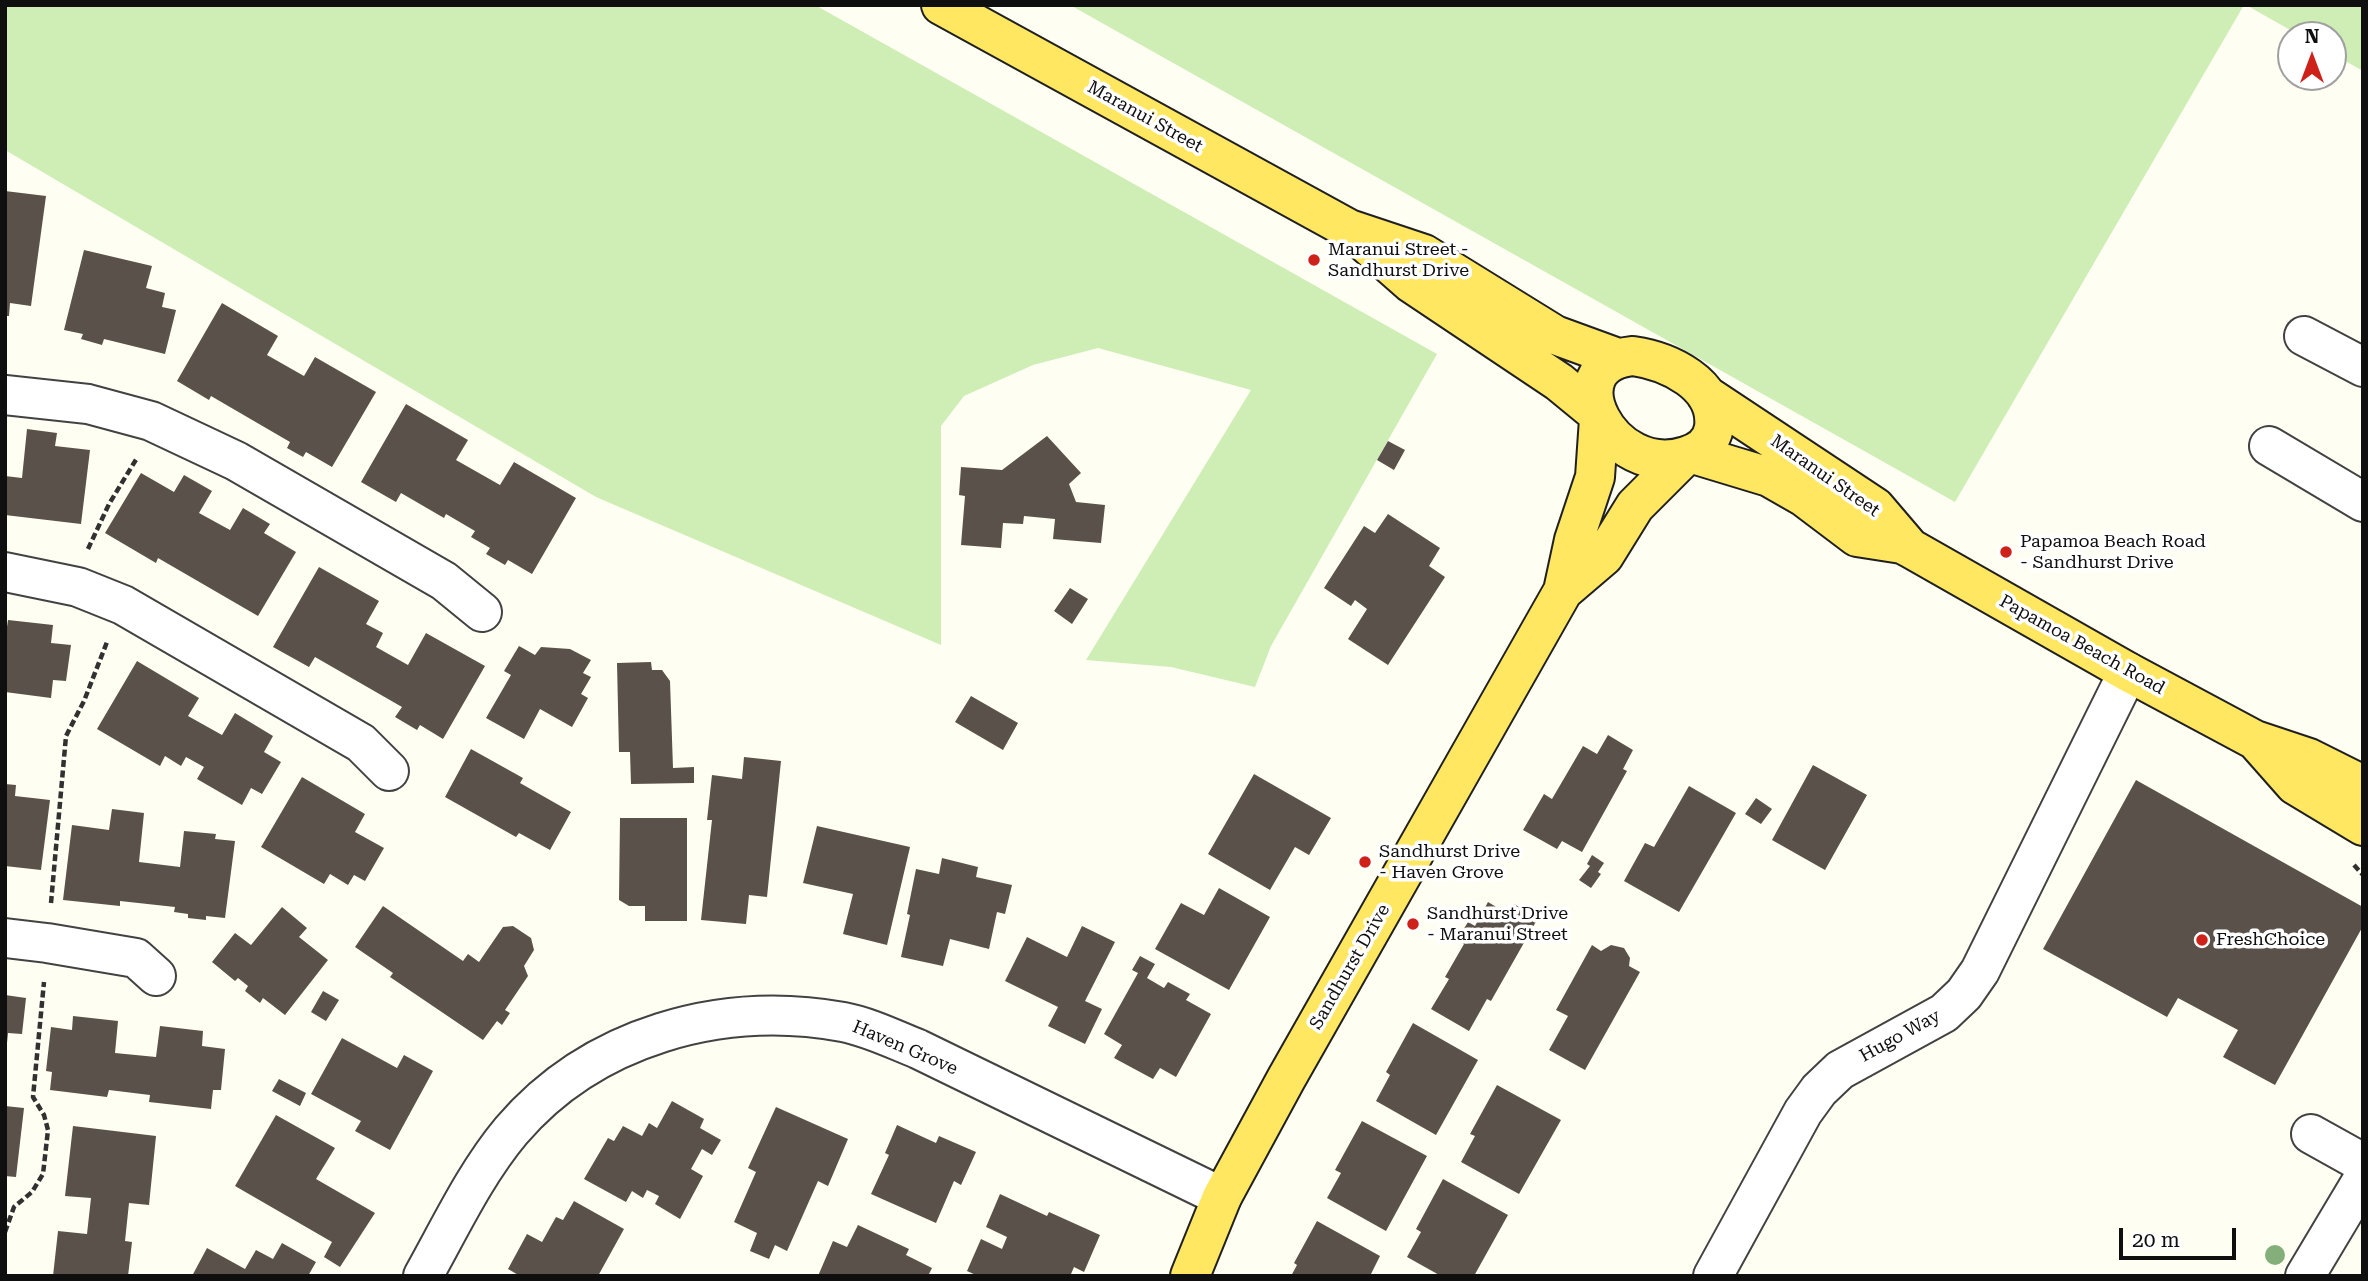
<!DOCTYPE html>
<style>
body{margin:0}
#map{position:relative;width:2368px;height:1281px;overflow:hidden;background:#fffef2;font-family:"Roboto Serif",serif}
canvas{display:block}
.frame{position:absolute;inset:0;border:7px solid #0f0f0f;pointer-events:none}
.north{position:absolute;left:2277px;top:21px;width:70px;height:70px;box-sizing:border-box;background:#fff;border:2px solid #9f9f9f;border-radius:50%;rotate:0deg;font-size:19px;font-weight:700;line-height:28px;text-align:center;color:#0f0f0f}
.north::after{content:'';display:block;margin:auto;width:24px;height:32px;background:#ce2119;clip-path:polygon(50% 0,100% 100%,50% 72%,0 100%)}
.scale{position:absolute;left:2119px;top:1228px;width:117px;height:32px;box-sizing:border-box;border:4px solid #0f0f0f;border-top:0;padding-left:9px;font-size:21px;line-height:24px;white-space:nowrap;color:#0f0f0f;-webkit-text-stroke:5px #fff;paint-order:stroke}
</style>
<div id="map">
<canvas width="2368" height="1281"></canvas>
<div class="frame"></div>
<div class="north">N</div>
<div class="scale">20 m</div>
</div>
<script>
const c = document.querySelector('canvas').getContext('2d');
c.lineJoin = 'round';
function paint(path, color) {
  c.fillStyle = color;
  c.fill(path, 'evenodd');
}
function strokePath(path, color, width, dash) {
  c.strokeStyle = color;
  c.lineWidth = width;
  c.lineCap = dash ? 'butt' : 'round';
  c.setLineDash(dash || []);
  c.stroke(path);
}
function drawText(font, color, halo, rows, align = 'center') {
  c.font = font + ' "Roboto Serif",serif';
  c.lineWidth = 7;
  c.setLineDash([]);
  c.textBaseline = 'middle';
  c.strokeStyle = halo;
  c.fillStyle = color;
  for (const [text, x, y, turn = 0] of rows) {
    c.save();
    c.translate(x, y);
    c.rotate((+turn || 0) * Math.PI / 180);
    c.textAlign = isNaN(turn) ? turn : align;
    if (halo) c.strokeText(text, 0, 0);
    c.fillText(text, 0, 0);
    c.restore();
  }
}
paint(new Path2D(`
 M 5,5 L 815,5 L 1437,354 L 1271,646 L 1255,687 L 1171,667 L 1086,660 L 1251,390 L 1098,348 L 1033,365 L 964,396 L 941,426 L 941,645 L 596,497 L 5,150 Z
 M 1070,5 L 2244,5 L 1955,502 Z
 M 2246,5 L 2363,5 L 2363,71 L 2333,54 L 2333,35 L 2299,35 Z`), '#ceeeb6');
paint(new Path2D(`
 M 5,191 L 46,196 L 31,306 L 10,303 L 9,316 L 5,316 Z
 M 84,250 L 152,266 L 146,288 L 165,293 L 162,307 L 176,310 L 165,354 L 104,339 L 102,345 L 81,339 L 83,334 L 64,330 Z
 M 222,303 L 278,336 L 267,355 L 304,376 L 315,357 L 376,392 L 332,467 L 306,452 L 303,457 L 287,448 L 290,442 L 211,396 L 209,400 L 177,381 Z
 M 406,404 L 468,440 L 456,460 L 500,485 L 514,462 L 576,498 L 532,574 L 508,560 L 505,565 L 486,554 L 490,548 L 471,537 L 475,531 L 446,514 L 444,518 L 401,493 L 396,502 L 361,482 Z
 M 27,429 L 57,433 L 55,446 L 90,450 L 81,524 L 5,515 L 5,476 L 22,478 Z
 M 1047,436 L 1081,473 L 1069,484 L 1076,502 L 1105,505 L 1101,543 L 1053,539 L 1055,519 L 1024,516 L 1023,524 L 1003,523 L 1001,548 L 961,545 L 965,496 L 959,495 L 961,467 L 1002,470 Z
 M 1388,441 L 1405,450 L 1394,470 L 1377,460 Z
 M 141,473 L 174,492 L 184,475 L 212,491 L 199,513 L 230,530 L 243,508 L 270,524 L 264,533 L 296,552 L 258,616 L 158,558 L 156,563 L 105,533 Z
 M 1388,514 L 1440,548 L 1429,566 L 1445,577 L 1388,665 L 1348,639 L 1367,609 L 1355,600 L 1351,606 L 1324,588 L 1364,526 L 1375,533 Z
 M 319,567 L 379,601 L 366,624 L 383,633 L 376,647 L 408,665 L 426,633 L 485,666 L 443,739 L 420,725 L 417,730 L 395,717 L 402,707 L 315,657 L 309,667 L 273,647 Z
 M 1070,588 L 1088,599 L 1072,624 L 1054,611 Z
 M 8,620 L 53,625 L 51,643 L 71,645 L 66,681 L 53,680 L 51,698 L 5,692 L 5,640 Z
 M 519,646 L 535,655 L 541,647 L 570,649 L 591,660 L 583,673 L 591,677 L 581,694 L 588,698 L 572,727 L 540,709 L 524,739 L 486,718 L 511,675 L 504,671 Z
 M 137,661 L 199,698 L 188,716 L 222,735 L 235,713 L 273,736 L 264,752 L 281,762 L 262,794 L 251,788 L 242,805 L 197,779 L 204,767 L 186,757 L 181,766 L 165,756 L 160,766 L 97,729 Z
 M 651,662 L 652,670 L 662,670 L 670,681 L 673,768 L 694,767 L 694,783 L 631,784 L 630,752 L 619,752 L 617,663 Z
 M 971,696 L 1018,723 L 1003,750 L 955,722 Z
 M 1608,735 L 1633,750 L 1623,769 L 1627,771 L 1582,852 L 1562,841 L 1557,849 L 1523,830 L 1544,794 L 1552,799 L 1583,746 L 1597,754 Z
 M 471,749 L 523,778 L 520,783 L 571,812 L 550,850 L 519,833 L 516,837 L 445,797 Z
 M 744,757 L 781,761 L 767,897 L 749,895 L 746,924 L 701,920 L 712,820 L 707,820 L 712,775 L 742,779 Z
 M 1813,765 L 1867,795 L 1825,870 L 1772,840 Z
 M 1254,774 L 1331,818 L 1309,855 L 1295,847 L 1270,890 L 1208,854 Z
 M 302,777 L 365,814 L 355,832 L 384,848 L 365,881 L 354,875 L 348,885 L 330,874 L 324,884 L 261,847 Z
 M 2136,780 L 2363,907 L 2363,926 L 2275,1085 L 2223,1057 L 2238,1030 L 2178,998 L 2167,1017 L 2043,949 Z
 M 5,784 L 16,785 L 15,796 L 50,800 L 41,870 L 5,866 Z
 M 1689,786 L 1736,813 L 1679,912 L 1624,881 L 1645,843 L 1654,847 Z
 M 1756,798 L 1772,809 L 1761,824 L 1745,814 Z
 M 112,809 L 144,813 L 139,862 L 180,867 L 184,831 L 216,834 L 215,839 L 235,841 L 225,918 L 206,916 L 206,920 L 188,918 L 188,914 L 174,912 L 175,907 L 120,901 L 120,906 L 63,900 L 72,825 L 109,830 Z
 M 620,818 L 687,818 L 687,921 L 645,921 L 645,906 L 629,906 L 619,900 Z
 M 817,826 L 910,847 L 887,945 L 843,934 L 853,894 L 803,883 Z
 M 1592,855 L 1604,863 L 1598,872 L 1601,874 L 1591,888 L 1579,880 L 1590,866 L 1587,864 Z
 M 942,858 L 978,867 L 976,877 L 1012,885 L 1005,914 L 997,912 L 989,949 L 950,939 L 943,966 L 901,957 L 910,915 L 907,914 L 916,869 L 939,874 Z
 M 1219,888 L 1270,917 L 1229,990 L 1155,949 L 1181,903 L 1204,915 Z
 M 1488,902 L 1508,914 L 1514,904 L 1538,918 L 1491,1001 L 1487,999 L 1469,1031 L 1431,1009 L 1449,979 L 1445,977 L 1464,944 L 1457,940 L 1468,922 L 1475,926 Z
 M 383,906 L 463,961 L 468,954 L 479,962 L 503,927 L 513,926 L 531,938 L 534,950 L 524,966 L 528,976 L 505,1010 L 510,1013 L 502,1025 L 497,1021 L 483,1040 L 390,977 L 393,973 L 355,947 Z
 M 282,907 L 307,928 L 299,937 L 328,960 L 285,1015 L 263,998 L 260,1003 L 245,991 L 248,986 L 238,978 L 235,981 L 212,962 L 235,933 L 251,945 Z
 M 1082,926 L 1115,942 L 1085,1001 L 1102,1009 L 1085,1044 L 1048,1026 L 1058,1007 L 1005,981 L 1027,937 L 1067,957 Z
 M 1592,945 L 1601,951 L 1611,945 L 1624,948 L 1630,958 L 1629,966 L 1640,972 L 1585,1070 L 1549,1050 L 1568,1016 L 1556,1010 Z
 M 1140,956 L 1155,964 L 1147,978 L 1164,988 L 1168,982 L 1190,994 L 1186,1000 L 1211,1014 L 1176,1077 L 1160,1068 L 1153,1079 L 1114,1058 L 1122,1045 L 1104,1034 L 1138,973 L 1132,970 Z
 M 323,991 L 339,1000 L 326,1021 L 311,1012 Z
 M 5,995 L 26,998 L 22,1034 L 8,1033 L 7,1043 Z
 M 73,1016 L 118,1021 L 115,1053 L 156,1057 L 160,1026 L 203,1031 L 202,1046 L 225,1049 L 221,1090 L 213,1090 L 211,1109 L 149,1102 L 150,1095 L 109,1090 L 107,1097 L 50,1090 L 52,1072 L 46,1071 L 51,1027 L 72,1030 Z
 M 1413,1023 L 1478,1060 L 1436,1135 L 1376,1101 L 1390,1075 L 1386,1072 Z
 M 342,1038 L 397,1068 L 404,1055 L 433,1071 L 390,1150 L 355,1131 L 361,1121 L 311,1094 Z
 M 279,1079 L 306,1093 L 300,1106 L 272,1091 Z
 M 1497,1085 L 1561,1120 L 1519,1194 L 1461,1162 L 1475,1136 L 1470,1134 Z
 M 672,1101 L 704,1119 L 700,1128 L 721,1140 L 712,1155 L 702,1149 L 691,1169 L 703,1176 L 680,1219 L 655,1204 L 659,1196 L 647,1190 L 643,1198 L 632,1191 L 626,1202 L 584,1179 L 608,1138 L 614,1141 L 623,1126 L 642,1136 L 649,1123 L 657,1128 Z
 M 5,1106 L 24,1108 L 16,1177 L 5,1176 Z
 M 776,1107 L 848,1139 L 828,1186 L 818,1181 L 787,1251 L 775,1245 L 769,1259 L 750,1251 L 757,1233 L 734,1222 L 756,1172 L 748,1168 Z
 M 276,1115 L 335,1148 L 316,1179 L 375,1213 L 340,1267 L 324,1257 L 332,1242 L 235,1186 Z
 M 1362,1121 L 1427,1156 L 1386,1231 L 1327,1198 L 1341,1173 L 1335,1170 Z
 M 897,1125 L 936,1143 L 939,1136 L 976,1152 L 961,1185 L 954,1181 L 936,1223 L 871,1194 L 889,1155 L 885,1153 Z
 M 73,1126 L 156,1136 L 149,1205 L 129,1203 L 125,1241 L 132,1242 L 128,1276 L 53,1276 L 58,1231 L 87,1234 L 91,1198 L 65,1196 Z
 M 1443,1179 L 1508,1215 L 1474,1276 L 1441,1276 L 1407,1257 L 1421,1232 L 1416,1229 Z
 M 1000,1194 L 1047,1216 L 1049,1212 L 1100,1235 L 1084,1272 L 1074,1267 L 1071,1274 L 1077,1276 L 978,1276 L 967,1271 L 981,1239 L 1002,1249 L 1007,1237 L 986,1227 Z
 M 574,1201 L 624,1229 L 598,1276 L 520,1276 L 508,1269 L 527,1234 L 542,1242 L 556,1217 L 563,1220 Z
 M 1317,1221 L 1380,1256 L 1370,1276 L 1291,1276 L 1297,1265 L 1294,1263 Z
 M 858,1225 L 909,1249 L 906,1255 L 932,1268 L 928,1276 L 818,1276 L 833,1241 L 847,1247 Z
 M 282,1243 L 316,1262 L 308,1276 L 192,1276 L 207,1248 L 245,1269 L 256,1250 L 273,1259 Z`), '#59514a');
const minor = new Path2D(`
 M 2304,336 L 2363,367
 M 5,395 L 88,404 L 151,421 L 236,461 L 444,581 L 482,612
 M 2269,446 L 2363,502
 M 5,572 L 78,587 L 123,605 L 361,743 L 389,771
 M 5,938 L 47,943 L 136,958 L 156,976
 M 2311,1134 L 2363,1163
 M 423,1276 C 450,1228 475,1174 511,1131 C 592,1036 721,1000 843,1022 C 869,1027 893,1039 918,1049 L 1222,1197
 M 1713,1276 L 1803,1112 L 1819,1090 L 1840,1070 L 1944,1013 L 1964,994 L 1980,971 L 2128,672
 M 2305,1276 L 2363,1179`);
const major = new Path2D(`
 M 941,5 L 1349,229 L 1424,254 L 1555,335 L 1618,358
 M 1361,239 L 1411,283 L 1559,382 L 1598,414
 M 1633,356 C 1668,361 1719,384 1714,427 C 1712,442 1700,452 1686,456 C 1611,481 1551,364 1633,356 Z
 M 1706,395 L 1875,507 L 1910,548
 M 1693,454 L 1769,477 L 1804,497 L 1857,537 L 1902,544 L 1910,548 L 2128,672 L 2255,740 L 2309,758 L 2363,785
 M 1563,591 L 1604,556 L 1635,506 L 1684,457
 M 2257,742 L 2295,785 L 2363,826
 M 1190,1276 L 1222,1197 L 1286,1079 L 1563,591 L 1574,540 L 1595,477 L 1599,419`);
strokePath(minor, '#424242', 42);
strokePath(major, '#202020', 42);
strokePath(new Path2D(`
 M 88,549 L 109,504 L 137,458
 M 2354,865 L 2363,875
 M 51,903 L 66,736 L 84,701 L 107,642
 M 5,1232 L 14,1207 L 32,1192 L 43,1174 L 48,1130 L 44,1115 L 33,1097 L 44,982`), '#313131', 4.5, [7, 3.5]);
strokePath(minor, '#fff', 38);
strokePath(major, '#ffe762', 38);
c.fillStyle = '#85af7a';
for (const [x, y] of [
 [2275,1255]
]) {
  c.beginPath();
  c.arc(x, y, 10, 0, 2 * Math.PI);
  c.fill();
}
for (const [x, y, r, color] of [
 [1314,260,7,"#ce2119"],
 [2006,552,7,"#ce2119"],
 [1365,862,7,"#ce2119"],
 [1413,924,7,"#ce2119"],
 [2202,940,7,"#ce2119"]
]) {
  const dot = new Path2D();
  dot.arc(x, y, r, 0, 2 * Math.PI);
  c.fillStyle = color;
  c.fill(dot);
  strokePath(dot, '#fff', 2.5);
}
drawText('18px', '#0f0f0f', '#fff', [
 ["Maranui Street",1145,117,29],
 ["Maranui Street",1825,476,35],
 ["Papamoa Beach Road",2082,645,29],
 ["Sandhurst Drive",1350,967,-60],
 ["Hugo Way",1900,1036,-29],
 ["Haven Grove",905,1048,23]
]);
drawText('18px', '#0f0f0f', '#fff', [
 ["Maranui Street -",1328,250],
 ["Sandhurst Drive",1328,271],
 ["Papamoa Beach Road",2020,542],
 ["- Sandhurst Drive",2020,563],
 ["Sandhurst Drive",1379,852],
 ["- Haven Grove",1379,873],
 ["Sandhurst Drive",1427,914],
 ["- Maranui Street",1427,935],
 ["FreshChoice",2216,940]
], 'left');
</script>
